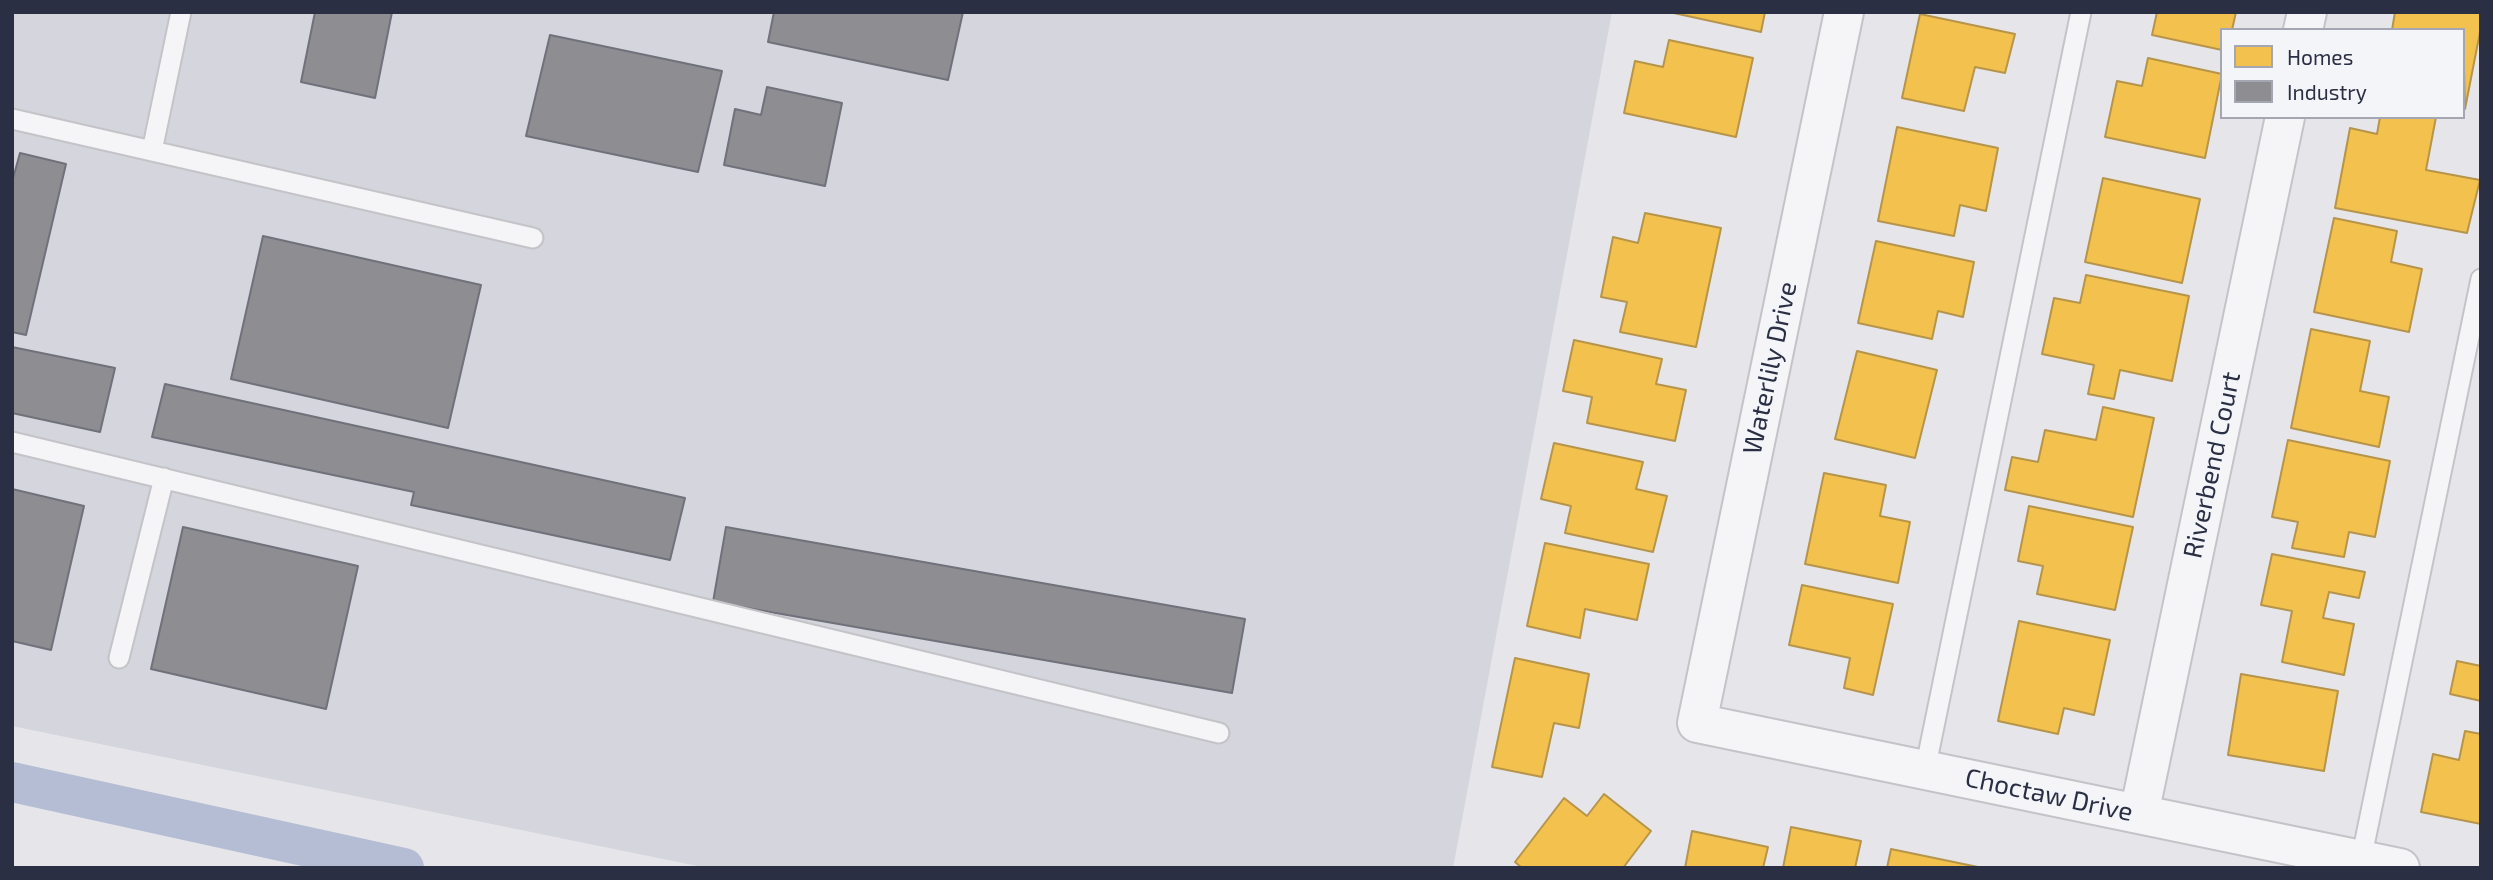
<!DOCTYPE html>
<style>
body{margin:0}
#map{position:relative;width:2493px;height:880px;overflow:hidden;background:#e6e6ea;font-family:"Exo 2",sans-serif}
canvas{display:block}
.frame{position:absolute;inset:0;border:14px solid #2b2f44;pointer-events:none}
.legend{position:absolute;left:2220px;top:28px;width:245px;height:91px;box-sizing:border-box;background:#f4f5f9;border:2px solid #a4a6b1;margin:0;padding:9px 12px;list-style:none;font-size:21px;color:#2b2f44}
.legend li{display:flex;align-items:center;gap:14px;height:35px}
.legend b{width:35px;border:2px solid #a4a6b1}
</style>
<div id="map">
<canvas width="2493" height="880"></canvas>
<div class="frame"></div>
<ul class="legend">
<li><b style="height:19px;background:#f2c14e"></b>Homes</li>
<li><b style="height:19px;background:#8d8d92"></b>Industry</li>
</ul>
</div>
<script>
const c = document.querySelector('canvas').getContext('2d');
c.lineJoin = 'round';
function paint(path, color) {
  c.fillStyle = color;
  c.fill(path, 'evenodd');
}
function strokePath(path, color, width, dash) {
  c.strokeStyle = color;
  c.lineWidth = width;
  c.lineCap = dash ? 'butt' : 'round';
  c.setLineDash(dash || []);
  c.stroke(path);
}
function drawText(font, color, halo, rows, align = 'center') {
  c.font = font + ' "Exo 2",sans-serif';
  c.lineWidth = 7;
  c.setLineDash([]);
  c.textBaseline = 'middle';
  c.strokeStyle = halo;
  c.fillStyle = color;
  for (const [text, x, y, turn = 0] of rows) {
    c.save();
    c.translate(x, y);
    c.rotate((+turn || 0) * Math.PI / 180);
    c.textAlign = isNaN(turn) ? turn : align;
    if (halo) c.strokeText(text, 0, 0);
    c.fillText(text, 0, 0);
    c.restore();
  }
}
paint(new Path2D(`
 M 12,12 L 1612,12 L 1453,868 L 707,868 L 12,726 Z`), '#d4d5dd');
const homes = new Path2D(`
 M 1669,12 L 1765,12 L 1761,32 Z
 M 2157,12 L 2236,12 L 2232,30 L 2222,30 L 2222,50 L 2152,35 Z
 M 2395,12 L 2481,12 L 2481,27 L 2465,109 L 2463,30 L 2392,30 Z
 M 1920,14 L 2015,34 L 2005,73 L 1975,67 L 1964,111 L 1902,98 Z
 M 1669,40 L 1753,58 L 1736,137 L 1624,113 L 1635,61 L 1663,67 Z
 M 2148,58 L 2222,74 L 2205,158 L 2105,137 L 2117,81 L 2142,86 Z
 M 2380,117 L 2436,117 L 2426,170 L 2480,180 L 2467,233 L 2335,208 L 2350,128 L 2377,134 Z
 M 1897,127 L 1998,148 L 1986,211 L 1960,205 L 1954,236 L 1878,221 Z
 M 2103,178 L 2200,199 L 2182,283 L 2085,262 Z
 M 1645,213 L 1721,228 L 1696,347 L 1620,332 L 1627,302 L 1601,297 L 1613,237 L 1638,243 Z
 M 2334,218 L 2397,231 L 2391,262 L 2422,269 L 2409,332 L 2314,312 Z
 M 1876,241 L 1974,262 L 1963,317 L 1938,311 L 1932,339 L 1858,323 Z
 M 2086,275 L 2189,296 L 2172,381 L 2120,370 L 2114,399 L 2088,394 L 2094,365 L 2042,354 L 2054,298 L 2080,303 Z
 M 2311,329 L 2370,341 L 2360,391 L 2389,397 L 2379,447 L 2291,428 Z
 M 1574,340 L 1662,359 L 1656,384 L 1686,390 L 1675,441 L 1587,423 L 1592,397 L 1563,391 Z
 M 1857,351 L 1937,370 L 1915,458 L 1835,439 Z
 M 2103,407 L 2154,418 L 2133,517 L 2005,490 L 2012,457 L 2038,462 L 2045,430 L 2096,440 Z
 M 2288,440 L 2390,461 L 2375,537 L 2349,532 L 2344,557 L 2292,548 L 2298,522 L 2272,517 Z
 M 1554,443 L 1643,462 L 1636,489 L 1667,496 L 1653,552 L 1565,533 L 1571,506 L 1541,499 Z
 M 1824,473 L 1886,485 L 1880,516 L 1910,522 L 1898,583 L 1805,564 Z
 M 2029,506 L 2133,527 L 2115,610 L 2037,594 L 2043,566 L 2018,561 Z
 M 1545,543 L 1649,564 L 1637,620 L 1585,609 L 1580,638 L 1527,626 Z
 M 2272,554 L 2365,572 L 2359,598 L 2329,592 L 2323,618 L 2354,624 L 2344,675 L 2282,662 L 2292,611 L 2261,605 Z
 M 1802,585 L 1893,604 L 1873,695 L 1844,688 L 1850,658 L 1789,645 Z
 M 2019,621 L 2110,640 L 2094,715 L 2064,708 L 2058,734 L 1998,721 Z
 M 1515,658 L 1589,674 L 1579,728 L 1554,723 L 1542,777 L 1492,767 Z
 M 2457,661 L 2481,666 L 2481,701 L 2450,694 Z
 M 2241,674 L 2338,691 L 2324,771 L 2228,755 Z
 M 2465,731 L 2481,734 L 2481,824 L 2421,812 L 2433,754 L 2459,760 Z
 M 1604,794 L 1651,831 L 1623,868 L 1522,868 L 1515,862 L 1564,798 L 1587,816 Z
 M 1791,827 L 1861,841 L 1855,868 L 1783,868 Z
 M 1692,831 L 1768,847 L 1763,868 L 1685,868 Z
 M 1891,849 L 1978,867 L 1978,868 L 1887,868 Z`);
paint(homes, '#f2c14e');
strokePath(homes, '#b6954b', 2);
const industry = new Path2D(`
 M 315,12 L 392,12 L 375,98 L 301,82 Z
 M 774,12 L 963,12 L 948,80 L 768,42 Z
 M 550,35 L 722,71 L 698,172 L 526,136 Z
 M 767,87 L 842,103 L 825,186 L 724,165 L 735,109 L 761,115 Z
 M 20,153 L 66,164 L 26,335 L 12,332 L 12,182 Z
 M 263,236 L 481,285 L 448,428 L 231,379 Z
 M 12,347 L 115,368 L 100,432 L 12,413 Z
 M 165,384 L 685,498 L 670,560 L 411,505 L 414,492 L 152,437 Z
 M 12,489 L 84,506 L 51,650 L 12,641 Z
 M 183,527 L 358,566 L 326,709 L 151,669 Z
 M 726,527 L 1245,619 L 1232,693 L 713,602 Z`);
paint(industry, '#8d8d92');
strokePath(industry, '#70717b', 2);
strokePath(new Path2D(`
 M 12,782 L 404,868`), '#b5bdd4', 40);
const lane = new Path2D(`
 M 12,119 L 533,238
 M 152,151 L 181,12
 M 12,442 L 1219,733
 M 119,658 L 164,478
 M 1925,770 L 2081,12
 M 2361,860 L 2481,279`);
const street = new Path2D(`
 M 1844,12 L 1697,723 L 2400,868
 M 2303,30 L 2307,12
 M 2139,814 L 2285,117`);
strokePath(lane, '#c4c4c8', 23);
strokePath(street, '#c4c4c8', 42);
strokePath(lane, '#f5f5f7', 19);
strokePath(street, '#f5f5f7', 38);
drawText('26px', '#2b2f44', '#f4f5f9', [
 ["Waterlily Drive",1770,368,-78],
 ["Riverbend Court",2212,465,-78],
 ["Choctaw Drive",2049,795,12]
]);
</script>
